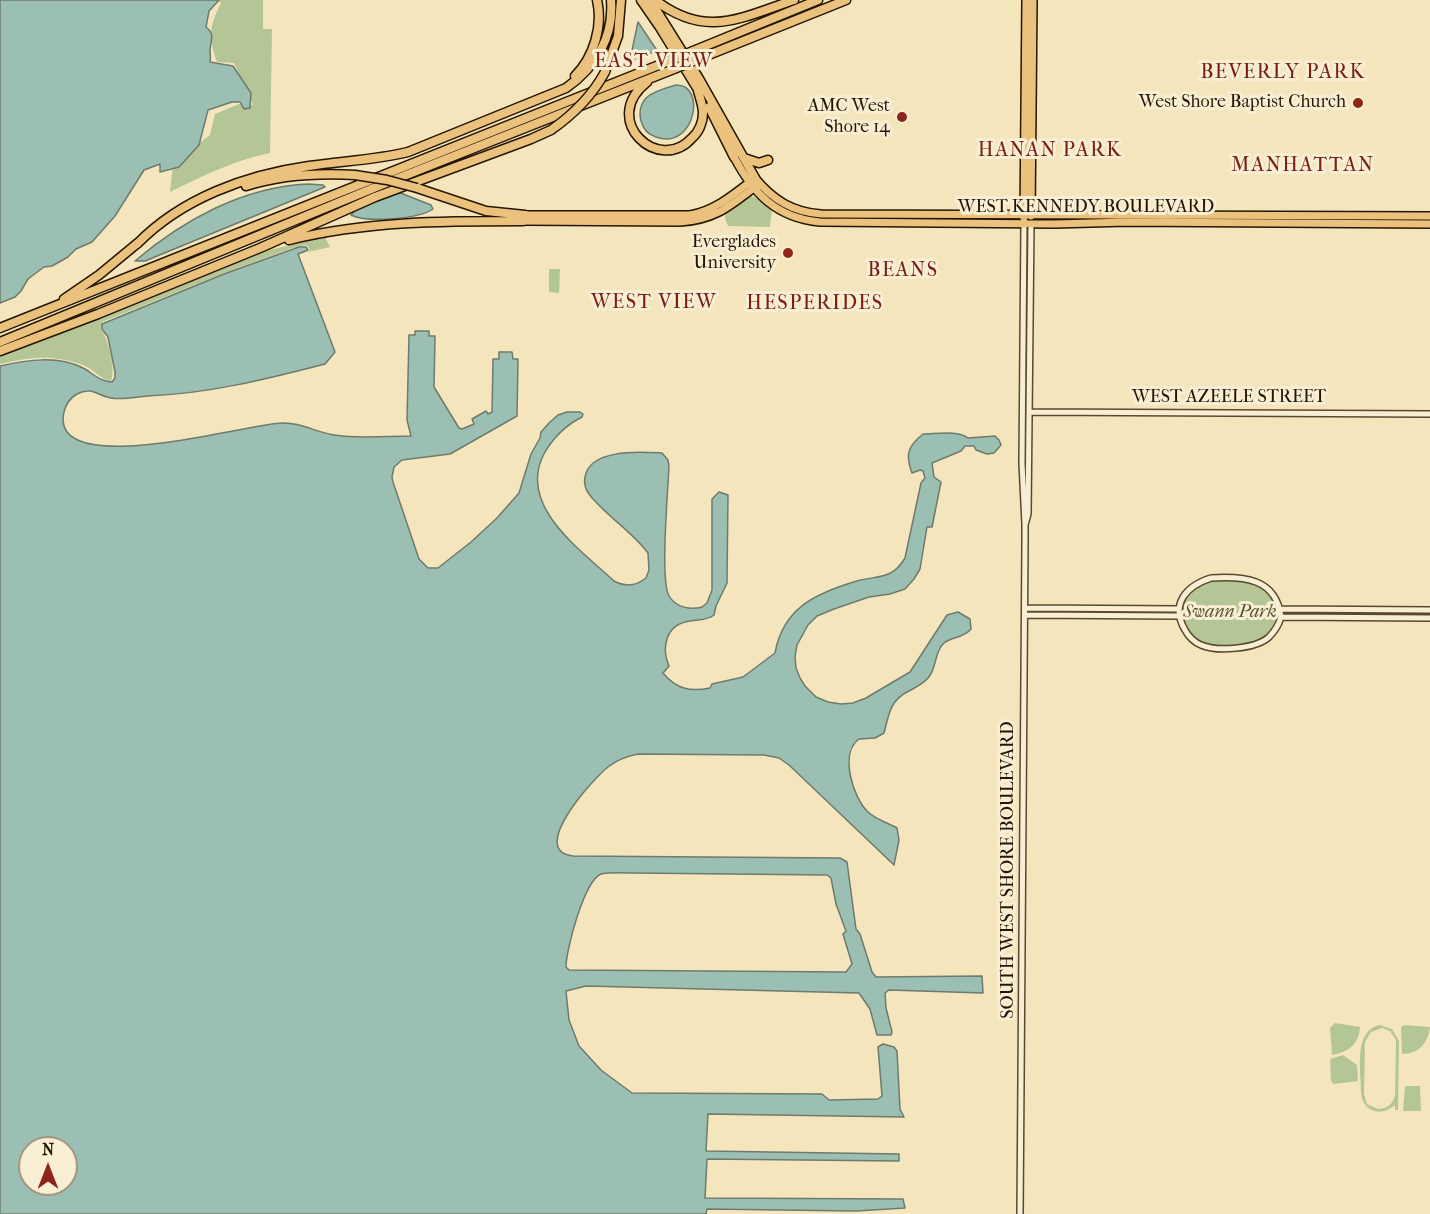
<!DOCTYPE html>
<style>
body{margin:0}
#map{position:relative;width:1430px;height:1214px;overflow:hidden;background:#f4e5bc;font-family:"IM FELL French Canon",serif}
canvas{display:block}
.north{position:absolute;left:18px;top:1136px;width:60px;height:60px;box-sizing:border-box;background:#f8eed3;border:2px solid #a4977f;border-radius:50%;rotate:0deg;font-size:16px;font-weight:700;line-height:24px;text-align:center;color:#261501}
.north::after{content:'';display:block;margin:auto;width:21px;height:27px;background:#8f2418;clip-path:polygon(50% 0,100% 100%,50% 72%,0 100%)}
</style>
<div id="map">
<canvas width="1430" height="1214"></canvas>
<div class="north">N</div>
</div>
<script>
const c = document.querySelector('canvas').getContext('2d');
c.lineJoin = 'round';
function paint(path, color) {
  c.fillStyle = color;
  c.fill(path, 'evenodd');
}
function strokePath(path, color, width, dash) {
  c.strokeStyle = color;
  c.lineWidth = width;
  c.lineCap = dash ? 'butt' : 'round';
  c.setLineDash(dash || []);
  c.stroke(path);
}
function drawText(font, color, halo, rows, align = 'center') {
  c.font = font + ' "IM FELL French Canon",serif';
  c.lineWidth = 6;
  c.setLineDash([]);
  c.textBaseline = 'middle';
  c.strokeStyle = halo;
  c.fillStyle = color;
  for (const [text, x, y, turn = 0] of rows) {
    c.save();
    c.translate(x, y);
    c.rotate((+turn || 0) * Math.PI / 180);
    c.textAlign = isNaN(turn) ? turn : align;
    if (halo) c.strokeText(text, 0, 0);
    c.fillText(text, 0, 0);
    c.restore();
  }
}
paint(new Path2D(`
 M 218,0 L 263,0 L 263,29 L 272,29 L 270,153 C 235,160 202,176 170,192 L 173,165 L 180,157 L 210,135 L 215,114 L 239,104 L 253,105 L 234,63 L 217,62 C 208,36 209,27 221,3 Z
 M 751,196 L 759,199 L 772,209 L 770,227 L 728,226 C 727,223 725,219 725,216 C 727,207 744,198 751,196 Z
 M 325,237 L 330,247 L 308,252 L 310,250 L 307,245 L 292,248 L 224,273 L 102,322 L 101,329 C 108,338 116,370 111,381 C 99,379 94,369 83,365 C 53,354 30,357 0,364 L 0,354 L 118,311 L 269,250 Z
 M 549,269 L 560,269 L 559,293 L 549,292 Z
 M 1214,580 C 1244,580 1279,581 1278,619 C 1275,624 1272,630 1268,635 C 1253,651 1213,645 1194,641 C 1191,635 1186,630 1183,624 C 1174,602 1194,583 1214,580 Z
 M 1335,1023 L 1360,1027 C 1359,1044 1349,1052 1332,1055 L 1330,1028 Z
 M 1380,1025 L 1392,1029 L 1399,1041 L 1398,1110 L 1395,1110 L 1395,1105 C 1380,1118 1362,1111 1361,1092 C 1361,1071 1353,1030 1380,1025 ZM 1382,1028 L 1390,1031 L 1396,1040 L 1395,1095 C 1393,1104 1387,1109 1378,1109 L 1367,1104 L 1364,1094 L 1365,1042 L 1371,1032 Z
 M 1404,1025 L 1430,1027 C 1428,1043 1419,1054 1402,1054 L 1401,1027 Z
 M 1343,1055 L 1357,1065 L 1358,1081 L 1334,1084 L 1331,1081 L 1330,1059 Z
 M 1405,1086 L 1420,1086 L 1421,1111 L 1403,1111 Z`), '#b5c696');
const water = new Path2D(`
 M 0,0 L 219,0 L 209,11 L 206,27 C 216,35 210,41 210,51 C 210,55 211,58 210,62 L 233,66 L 251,93 L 250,108 L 244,109 L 240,102 L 232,102 L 208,110 L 199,145 L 179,167 L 160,172 L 160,164 L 144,170 L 115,216 L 92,242 L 76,249 L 68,257 L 52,266 L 44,267 L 28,279 L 21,291 L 15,297 L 0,303 Z
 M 638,22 L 656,49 L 654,52 L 634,59 L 631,55 Z
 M 676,85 C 707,84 695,151 656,137 C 640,132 635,111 646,98 C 653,91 666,88 676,85 Z
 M 308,184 L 323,185 L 325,187 L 145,261 L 135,261 C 183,220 243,187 308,184 Z
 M 398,192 L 431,205 L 433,209 C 419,219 366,223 351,215 L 358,207 Z
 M 299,247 L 306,247 L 308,250 L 298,254 L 335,352 L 325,364 C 267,379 207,394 147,396 C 136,397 122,400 111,398 C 98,396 92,386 77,394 C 70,398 66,404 64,412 C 48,482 252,423 281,423 C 300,422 315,432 334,435 C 358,439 386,436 411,436 L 407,420 L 409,335 L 415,335 L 415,331 L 429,331 L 429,336 L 435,336 L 434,387 L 459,428 L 462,429 L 474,424 L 472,419 L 486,411 L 488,414 L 492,412 L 493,359 L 499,359 L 499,352 L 512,352 L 513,359 L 518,359 L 517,416 L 450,454 L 402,460 L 394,467 L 392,477 L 393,482 L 419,559 L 428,568 L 438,568 L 471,542 L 497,518 L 519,493 L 531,454 L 540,438 L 541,432 L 550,422 L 558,415 L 567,412 L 580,412 L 583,414 L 582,417 C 566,425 554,437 545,452 C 515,505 581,550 614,581 C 625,587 636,586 646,578 L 649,570 L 648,553 C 633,533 611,519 595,501 C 588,494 583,487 585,477 C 590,448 641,452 662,453 L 668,460 L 669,466 C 668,490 660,580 669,596 C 676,608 691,610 702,607 L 707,603 L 712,590 L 712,499 L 719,492 L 728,495 L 727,583 L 716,606 L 714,615 C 706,621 699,619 690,621 C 666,624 661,647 669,666 L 663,673 C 676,689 690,692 710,688 L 712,684 L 743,677 L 775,653 C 783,608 816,593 857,581 C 879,575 892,580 905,558 L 921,483 L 925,478 L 923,471 L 920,470 L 912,473 C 905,454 908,446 923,434 C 936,434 958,430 968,438 L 995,436 L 999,440 L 1001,445 L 994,453 L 987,454 L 976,450 L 974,446 L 965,446 L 961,451 L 932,463 L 934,477 L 941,482 L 932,527 L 927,527 L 920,569 L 914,579 L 905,589 L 890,594 L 869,597 L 834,609 L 817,616 L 808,625 L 797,645 L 795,657 L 796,668 L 800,678 L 805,686 L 816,697 L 828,702 L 841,704 L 853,703 L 866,698 L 910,672 L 947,615 L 958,612 L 970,619 L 971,629 C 963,639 951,636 943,644 C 934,653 937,668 928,678 C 923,684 916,687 909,691 C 890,700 889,714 884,733 L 875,738 L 859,739 C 839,753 853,798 868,812 C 875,819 888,823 897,828 L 899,840 L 894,865 L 789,765 L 779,758 L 764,755 L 638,754 C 627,756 617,760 608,767 C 594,778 527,851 573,856 L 840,858 L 847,862 L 856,929 L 860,934 L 872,972 L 876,977 L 982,976 L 983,993 L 889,990 L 885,993 L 886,1008 L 892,1032 L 891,1035 L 877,1035 L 870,1009 L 859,993 L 586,986 L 566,991 L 569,1020 L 579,1046 L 601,1070 L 632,1093 L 822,1094 L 829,1100 L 878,1099 L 882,1096 L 878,1047 L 883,1044 L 894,1047 L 897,1051 L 900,1109 L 904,1117 L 708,1114 L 706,1151 L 899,1154 L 899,1161 L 707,1159 L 705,1198 L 903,1199 L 905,1208 L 856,1211 L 707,1209 L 706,1214 L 0,1214 L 0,366 C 27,360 57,355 83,368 C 93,373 100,382 112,382 L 115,378 L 115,372 L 108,337 L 102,329 L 102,324 L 224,274 ZM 634,873 L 827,875 L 831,878 L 836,904 L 846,931 L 843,934 L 852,964 L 846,972 L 569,970 L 566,967 C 566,950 584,881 601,874 C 608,872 626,873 634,873 ZM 30,1148 L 66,1148 L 66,1184 L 30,1184 Z`);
paint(water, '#9cbfb4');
strokePath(water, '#6d7b6c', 1.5);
const minor = new Path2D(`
 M 1024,224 L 1022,463 L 1025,524
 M 1029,412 L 1430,414
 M 1211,578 C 1244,576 1276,578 1281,617 C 1279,624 1274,632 1269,637 C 1256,649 1217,652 1201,645 C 1195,643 1188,636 1185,630 C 1170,604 1186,586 1211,578 Z
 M 1025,608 L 1179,609
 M 1280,609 L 1430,610
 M 1025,615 L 1179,616
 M 1281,617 L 1430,618
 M 1020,1214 L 1025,543 L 1025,525 L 1028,514 L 1031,224`);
const major = new Path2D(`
 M 734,157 C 753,193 776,218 820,222 L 1055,224 L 1127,222 L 1430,224
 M 525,215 L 690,215 C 716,210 734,194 755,178 C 773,200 793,212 821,214 L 1430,216
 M 1031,216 L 1033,0
 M 1024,218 L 1026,0
 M 523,221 L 680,222 C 714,220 729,207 755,187`);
const highway = new Path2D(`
 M 641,0 L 659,26 L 700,93
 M 650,0 L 698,77 L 755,178
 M 655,0 C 706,39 740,18 794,0
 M 693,51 L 818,0
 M 696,60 L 846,0
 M 605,72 L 618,36 L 621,0
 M 575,76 C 594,57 603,26 597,0
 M 647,82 C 599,120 659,175 692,138 C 699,132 703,122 703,113 C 703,106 700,98 698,91
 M 709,107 L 734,157
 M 744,158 L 759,163 L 768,160
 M 246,186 C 281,175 318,173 355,175
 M 417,188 L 486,211 L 525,215
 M 289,240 C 367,221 444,221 523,221
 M 137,244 C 182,198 246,175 309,166 C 342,161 376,160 408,152 L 566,88 C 596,67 614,37 611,0
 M 64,299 L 99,275 L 139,242
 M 0,328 L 669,61
 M 0,342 L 381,185 L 674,69
 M 0,351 L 98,314 L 260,248 L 375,197 L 531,139 L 551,130`);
strokePath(minor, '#5a4930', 8);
strokePath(major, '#261501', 10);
strokePath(highway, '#261501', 11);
strokePath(minor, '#f8eed3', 5);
strokePath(major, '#eac27e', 7);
strokePath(highway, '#eac27e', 8);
const highwayBridge = new Path2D(`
 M 669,61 L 693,51
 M 674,69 L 696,60
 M 551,130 C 574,114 592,96 605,72
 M 355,175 L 387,180 L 417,188`);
strokePath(highwayBridge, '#261501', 11, []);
strokePath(highwayBridge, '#eac27e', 8);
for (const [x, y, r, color] of [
 [1358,103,6,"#8f2418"],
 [902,117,6,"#8f2418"],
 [788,253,6,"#8f2418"]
]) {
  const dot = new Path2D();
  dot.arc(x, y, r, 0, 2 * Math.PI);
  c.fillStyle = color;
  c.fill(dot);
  strokePath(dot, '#f8eed3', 2);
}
drawText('18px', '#261501', '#f8eed3', [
 ["West Shore Baptist Church",1346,103],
 ["AMC West",890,107],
 ["Shore 14",890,128],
 ["Everglades",776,243],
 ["University",776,264]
], 'right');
drawText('18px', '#261501', '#f8eed3', [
 ["WEST KENNEDY BOULEVARD",1086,208],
 ["WEST AZEELE STREET",1229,398],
 ["SOUTH WEST SHORE BOULEVARD",1009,870,-90]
]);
drawText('italic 18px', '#585335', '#f8eed3', [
 ["Swann Park",1230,613]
]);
c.letterSpacing = '1.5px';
drawText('20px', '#7a1f14', '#f8eed3', [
 ["EAST VIEW",654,62],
 ["BEVERLY PARK",1283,73],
 ["HANAN PARK",1050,151],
 ["MANHATTAN",1303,166],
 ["BEANS",903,271],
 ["WEST VIEW",654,303],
 ["HESPERIDES",815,304]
]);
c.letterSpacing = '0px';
</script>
